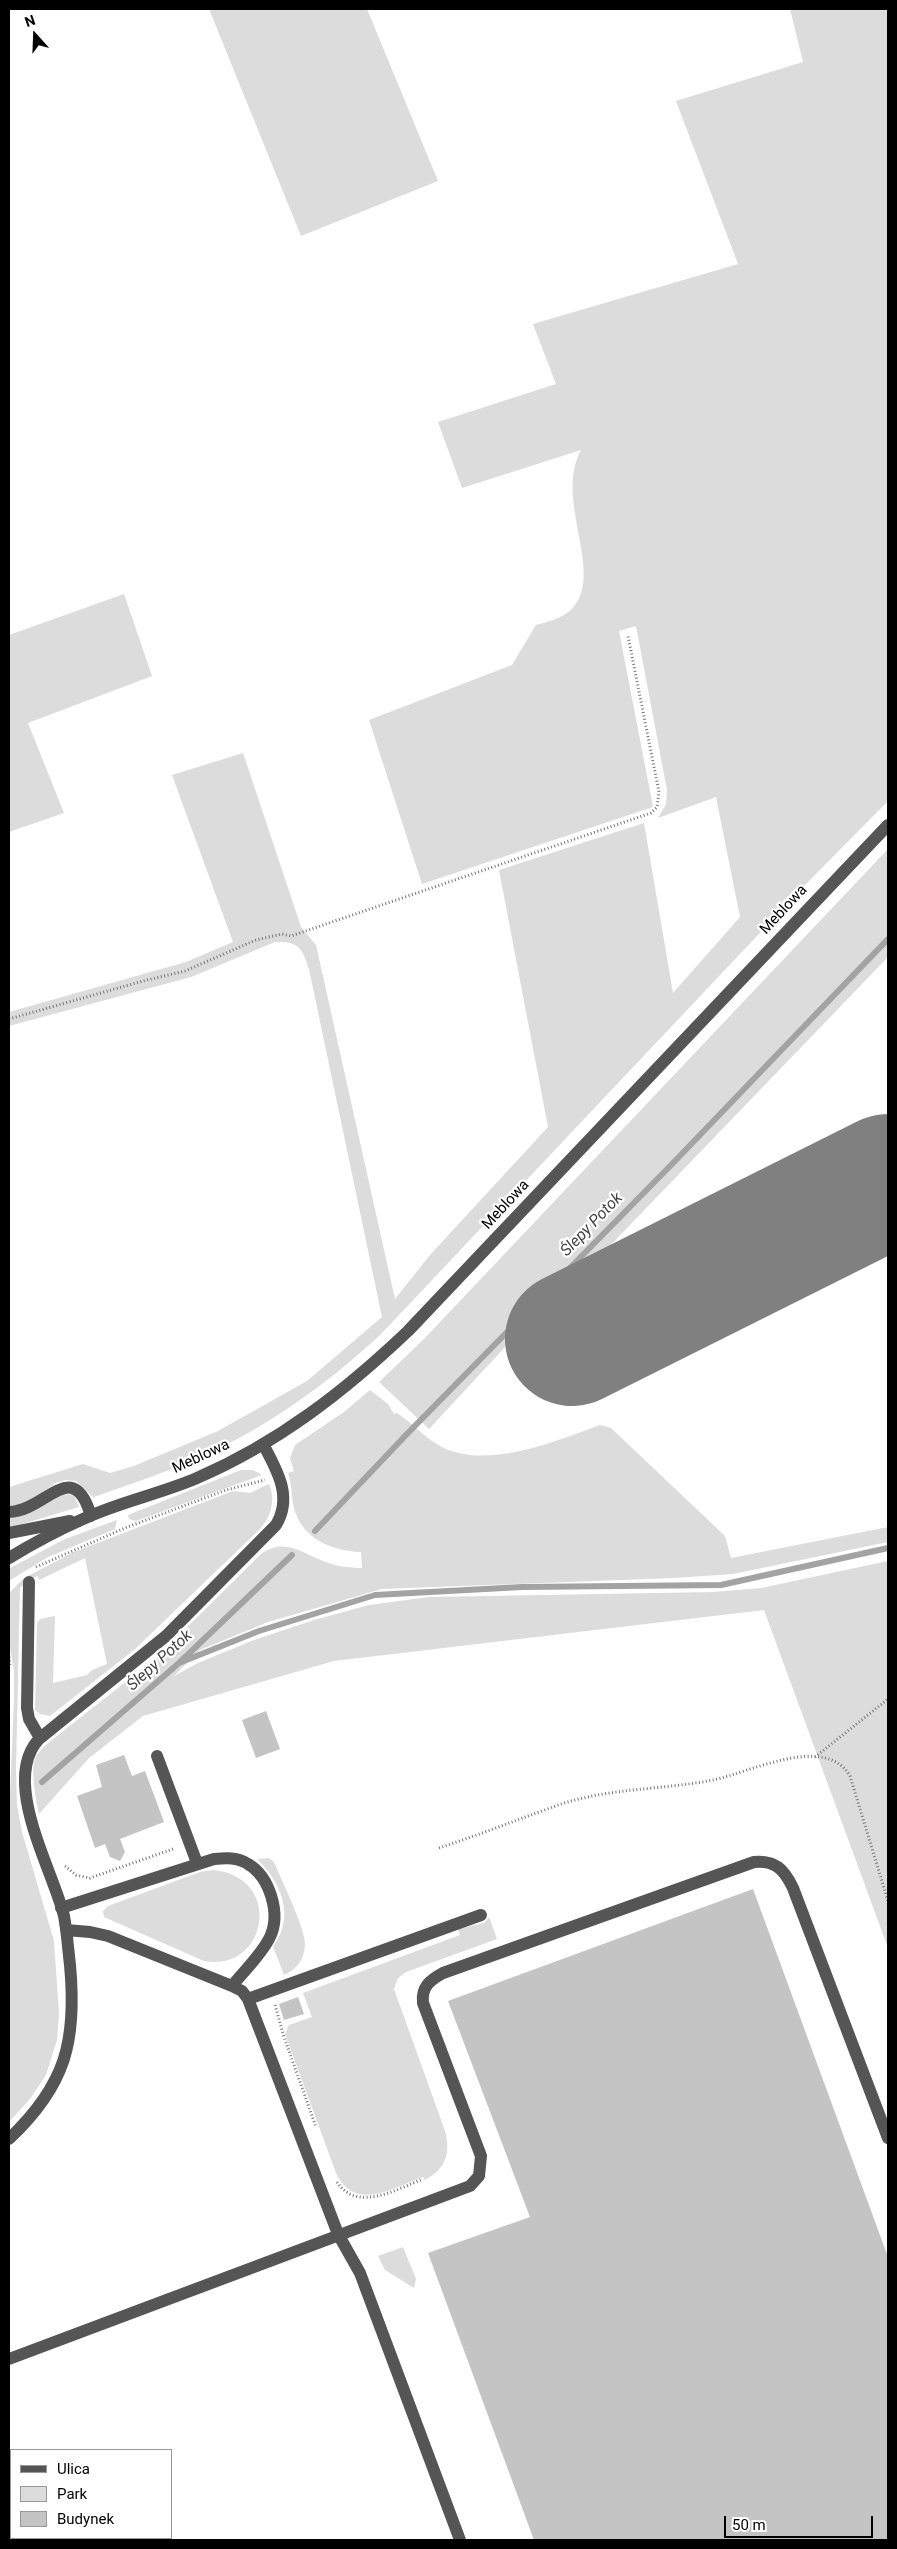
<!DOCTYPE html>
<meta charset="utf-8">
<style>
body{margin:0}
#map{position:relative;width:897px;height:2549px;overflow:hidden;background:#fff;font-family:Roboto,sans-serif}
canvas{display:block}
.frame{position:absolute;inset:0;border:10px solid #000;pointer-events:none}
.legend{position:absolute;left:10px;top:2449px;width:162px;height:90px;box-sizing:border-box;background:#fff;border:1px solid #999;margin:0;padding:6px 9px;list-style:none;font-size:15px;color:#000}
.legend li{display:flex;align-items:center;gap:10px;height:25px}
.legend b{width:25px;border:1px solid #999}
.north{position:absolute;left:10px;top:10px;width:50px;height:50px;-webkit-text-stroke:4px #fff;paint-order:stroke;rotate:340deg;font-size:14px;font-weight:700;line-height:20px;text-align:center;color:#000}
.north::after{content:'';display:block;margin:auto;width:18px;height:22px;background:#000;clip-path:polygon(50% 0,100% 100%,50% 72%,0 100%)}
.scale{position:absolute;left:724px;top:2516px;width:149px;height:22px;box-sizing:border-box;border:2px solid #000;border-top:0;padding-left:6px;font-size:15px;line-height:18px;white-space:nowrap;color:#000;-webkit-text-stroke:4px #fff;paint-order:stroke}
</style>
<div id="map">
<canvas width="897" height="2549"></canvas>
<div class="frame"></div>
<ul class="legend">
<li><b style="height:6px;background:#555"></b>Ulica</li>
<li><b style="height:14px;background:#dcdcdc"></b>Park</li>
<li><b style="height:14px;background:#c4c4c4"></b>Budynek</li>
</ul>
<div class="north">N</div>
<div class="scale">50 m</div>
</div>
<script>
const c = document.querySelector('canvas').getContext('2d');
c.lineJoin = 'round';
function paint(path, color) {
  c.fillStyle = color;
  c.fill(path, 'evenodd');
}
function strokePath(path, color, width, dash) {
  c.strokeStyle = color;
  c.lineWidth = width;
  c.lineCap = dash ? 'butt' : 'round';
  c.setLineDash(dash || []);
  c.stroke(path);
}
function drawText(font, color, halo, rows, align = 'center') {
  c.font = font + ' Roboto,sans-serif';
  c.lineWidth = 4.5;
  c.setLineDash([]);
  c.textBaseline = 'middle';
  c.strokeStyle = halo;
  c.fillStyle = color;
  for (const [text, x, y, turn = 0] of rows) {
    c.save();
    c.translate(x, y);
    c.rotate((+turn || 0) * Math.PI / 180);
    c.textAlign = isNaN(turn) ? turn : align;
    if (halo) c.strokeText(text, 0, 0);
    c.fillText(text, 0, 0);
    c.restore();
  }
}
paint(new Path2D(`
 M 209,9 L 367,9 L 438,181 L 301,236 Z
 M 790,9 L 888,9 L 888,801 L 807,883 L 381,1334 C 323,1388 258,1434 184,1464 C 155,1476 124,1486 94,1497 L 95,1499 L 76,1481 L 66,1480 L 55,1483 L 33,1500 L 9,1508 L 9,1487 L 83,1464 L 110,1473 L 134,1466 L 218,1431 L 307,1381 L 382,1317 L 309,969 C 302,947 298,941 275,942 L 191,977 L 9,1026 L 9,1012 L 186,962 L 233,942 L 172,775 L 243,753 L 301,927 L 316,945 L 395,1299 L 430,1255 L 548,1127 L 499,870 L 644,823 L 673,993 L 740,917 L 716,797 L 658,818 L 666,804 L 667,790 L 636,626 L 619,631 L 653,807 L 422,884 L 369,720 L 512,665 L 536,625 C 548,622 562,618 571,610 C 607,574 553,501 581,450 L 462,488 L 438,422 L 556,384 L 533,324 L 738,264 L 676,101 L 803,62 Z
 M 124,594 L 152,676 L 28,723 L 64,813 L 9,832 L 9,635 Z
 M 888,849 L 888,957 L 575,1282 L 557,1291 L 429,1429 L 379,1382 L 423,1340 Z
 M 370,1390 L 388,1404 L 394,1414 L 397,1413 C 412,1423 424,1437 440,1446 C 485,1471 556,1441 600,1425 L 611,1428 L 725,1536 L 731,1558 L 888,1527 L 888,1542 L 733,1574 L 674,1578 L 382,1589 L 268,1622 L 200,1650 L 174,1676 L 198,1663 L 254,1640 L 314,1620 L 369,1605 L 429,1597 L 713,1592 L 761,1588 L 888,1561 L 888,1948 L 764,1610 L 334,1661 L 143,1716 L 89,1758 L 39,1814 C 36,1800 29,1766 37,1755 C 40,1750 44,1747 48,1743 L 156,1658 L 262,1553 C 285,1538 301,1552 323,1561 C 335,1566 348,1568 362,1568 L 361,1552 C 332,1551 302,1539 294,1508 C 291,1496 292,1484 288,1473 L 294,1471 L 290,1458 L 295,1445 L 344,1412 Z
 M 241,1470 L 253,1470 L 262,1475 L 136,1521 L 129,1519 L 128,1515 Z
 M 269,1484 C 276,1500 271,1517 260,1529 L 134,1650 L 50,1716 L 40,1714 L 35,1710 L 37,1623 L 40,1619 L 55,1616 L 53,1683 L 87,1675 L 92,1670 L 107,1664 L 85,1558 L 39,1580 L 38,1576 L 28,1580 L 20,1588 L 16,1769 L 17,1805 L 22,1832 L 54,1941 L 59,2014 L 57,2040 L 46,2075 L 30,2099 L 9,2122 L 9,1819 L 14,1700 L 14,1670 L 9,1643 L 9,1593 L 24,1578 L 74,1552 L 233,1491 L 250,1493 Z
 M 65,1494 L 74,1495 L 79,1507 L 9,1528 L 9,1517 C 36,1515 43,1501 65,1494 Z
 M 117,1520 L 115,1529 L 48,1557 L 9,1581 L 9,1569 L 12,1567 L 65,1539 Z
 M 269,1858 L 274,1862 C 281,1879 306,1930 305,1945 C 304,1960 297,1969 284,1975 L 273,1946 C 296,1917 281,1882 257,1859 Z
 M 213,1870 C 285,1877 267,1973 204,1961 L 104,1917 L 103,1911 L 108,1906 L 200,1872 Z
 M 489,1917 L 497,1939 L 406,1972 L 398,1978 L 394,1989 L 445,2131 C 451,2152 446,2169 425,2180 L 423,2177 C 392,2188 355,2213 336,2173 L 285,2034 L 289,2025 L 312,2017 L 303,1993 L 460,1935 L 458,1929 L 484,1923 Z
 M 403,2247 L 416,2279 L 414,2288 L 385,2270 L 378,2256 Z`), '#dcdcdc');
strokePath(new Path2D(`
 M 315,1531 L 406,1435 L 675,1161 L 888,939
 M 179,1663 L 259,1631 L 375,1595 L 522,1587 L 721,1585 L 888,1548
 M 42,1782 L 179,1663 L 292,1555`), '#a3a3a3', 6);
strokePath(new Path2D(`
 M 572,1339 L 888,1181`), '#808080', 134);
paint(new Path2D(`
 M 266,1711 L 280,1749 L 256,1758 L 242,1720 Z
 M 124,1755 L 132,1776 L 145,1771 L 164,1822 L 120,1839 L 125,1852 L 120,1861 L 110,1857 L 105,1844 L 95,1848 L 77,1796 L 102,1787 L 96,1765 Z
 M 753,1889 L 888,2257 L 888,2540 L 534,2540 L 428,2253 L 530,2217 L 448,2001 Z
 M 298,1997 L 304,2014 L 284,2020 L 279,2004 Z`), '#c4c4c4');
strokePath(new Path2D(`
 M 9,1019 L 143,981 L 185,971 L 256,940 L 282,934 L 291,936 L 651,813 L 657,807 L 659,792 L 628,636
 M 36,1567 L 125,1528 L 226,1490 L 265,1480
 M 9,1657 L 10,1665
 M 815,1757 L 888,1699
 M 439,1848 C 469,1838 499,1827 528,1816 C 543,1811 559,1804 575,1800 C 620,1788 667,1789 713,1780 C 749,1773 825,1733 850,1776 L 888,1901
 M 65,1866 L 76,1875 L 90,1878 L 173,1849
 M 275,2005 L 283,2034 L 316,2127
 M 337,2182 C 357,2213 397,2189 423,2179`), '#777', 3, [1, 2.5]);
strokePath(new Path2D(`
 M 9,1512 C 46,1511 73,1455 91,1516
 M 9,1533 L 70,1521
 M 9,1558 C 32,1544 58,1530 83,1519 C 119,1502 160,1494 197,1478 C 278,1443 345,1391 408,1331 L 888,825
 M 29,1582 L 27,1708 L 29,1719 L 40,1738
 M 157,1756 L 197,1863
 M 61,1908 L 214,1859 C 226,1858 237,1857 248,1864 C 270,1877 281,1914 270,1937 C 262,1954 244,1971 232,1986
 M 66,1930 L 90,1932 L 108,1936 L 232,1986 L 242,1991 L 248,1999 L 481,1915
 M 248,1999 L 338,2234 L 360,2273 L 460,2540
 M 9,2139 C 66,2085 77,2041 70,1965 C 68,1948 67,1932 64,1916 C 53,1870 0,1781 39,1739 L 166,1636 L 276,1525 C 293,1497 277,1470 263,1444
 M 9,2359 L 470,2186 L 479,2176 L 481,2156 L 423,2003 C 421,1987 430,1980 443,1973 L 754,1862 C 775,1860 784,1869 793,1888 L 888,2138`), '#555', 12);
drawText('15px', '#000', '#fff', [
 ["Meblowa",784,910,-47],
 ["Meblowa",506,1205,-47],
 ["Meblowa",201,1457,-25]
]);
drawText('italic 16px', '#444', '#fff', [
 ["Ślepy Potok",592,1225,-46],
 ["Ślepy Potok",160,1661,-42]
]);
</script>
